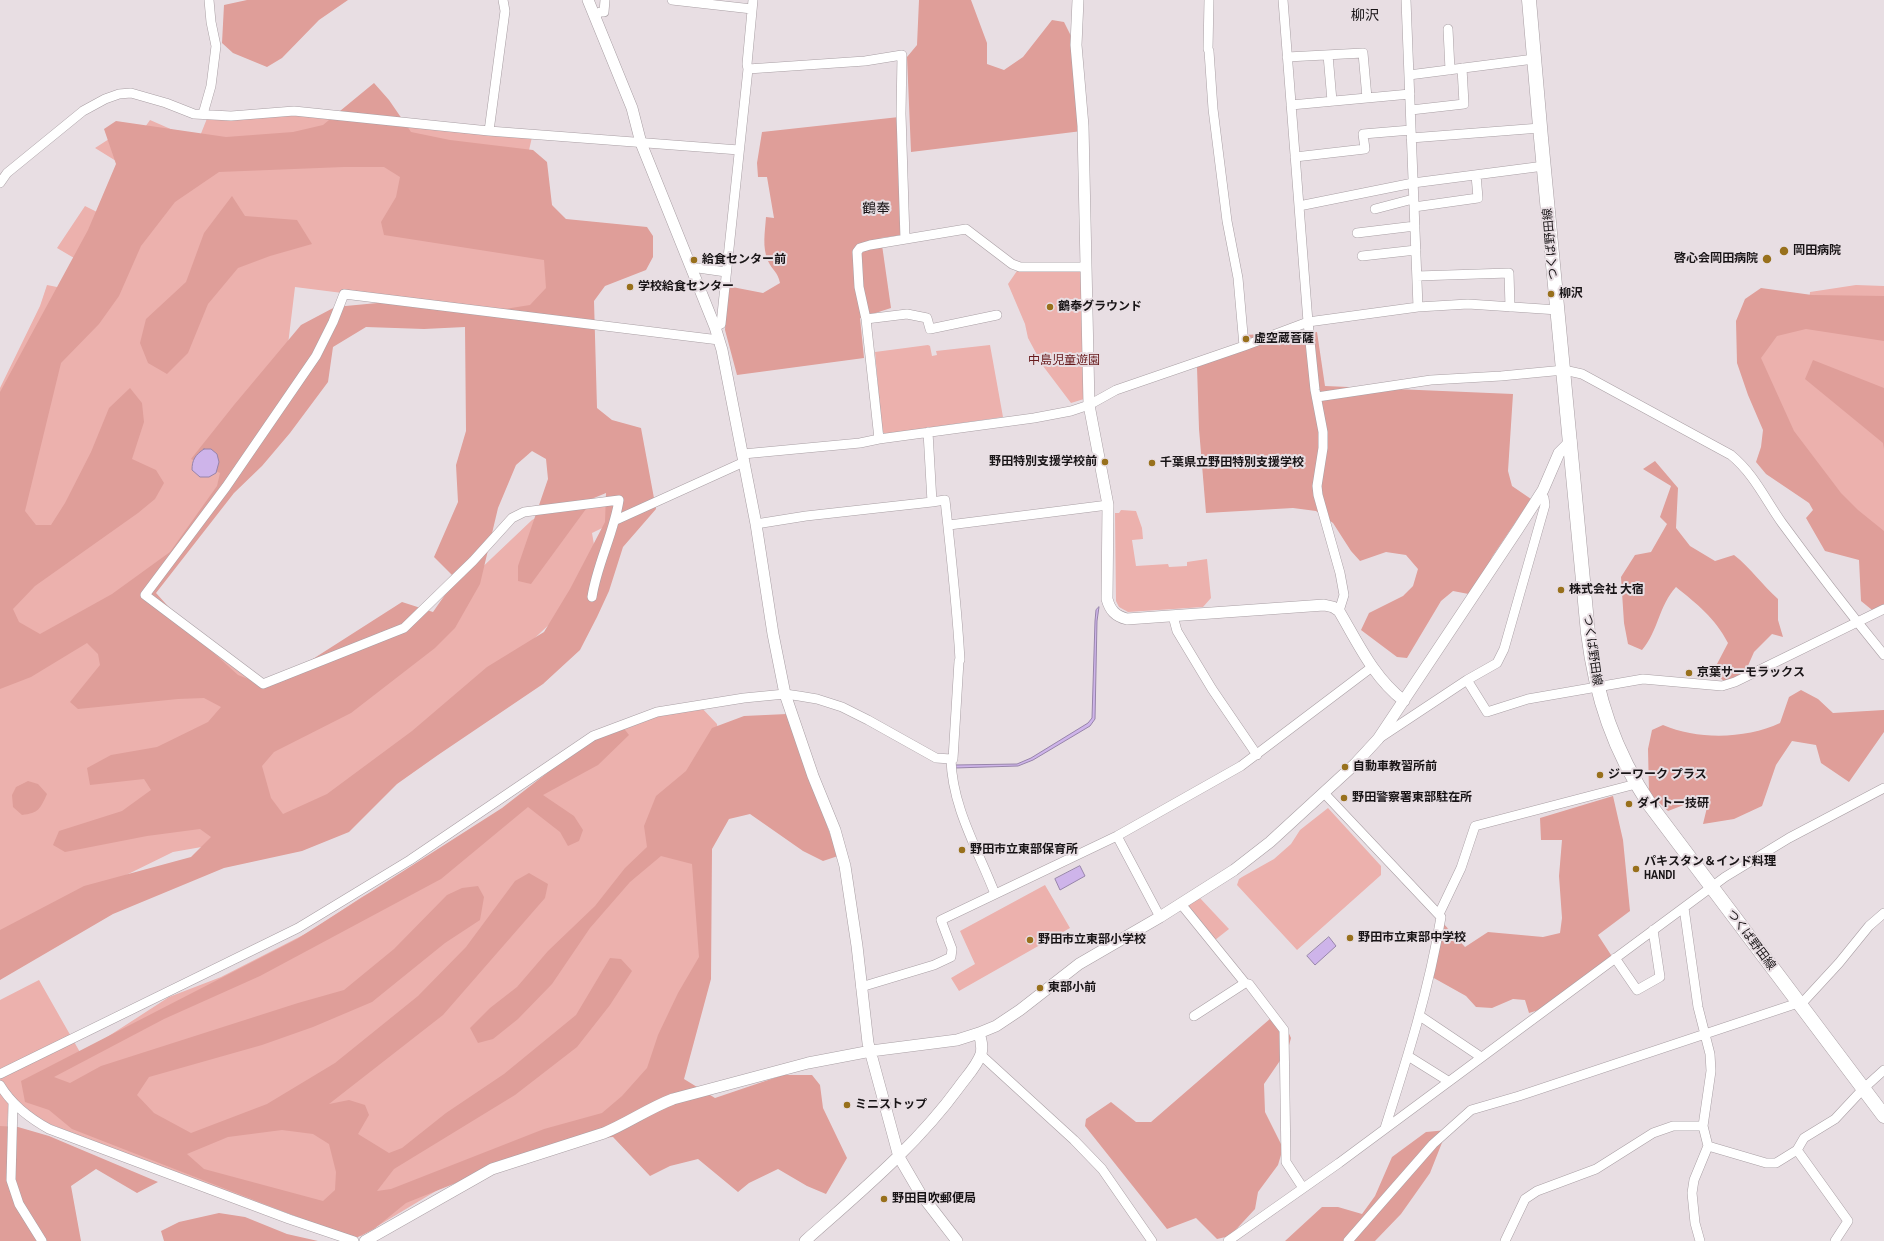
<!DOCTYPE html>
<meta charset="utf-8">
<style>
body{margin:0}
canvas{display:block;background:#e8dee3}
</style>
<canvas width="1884" height="1241"></canvas>
<script>
const c = document.querySelector('canvas').getContext('2d');
c.lineJoin = 'round';
function paint(path, color) {
  c.fillStyle = color;
  c.fill(path, 'evenodd');
}
function strokePath(path, color, width, dash) {
  c.strokeStyle = color;
  c.lineWidth = width;
  c.lineCap = dash ? 'butt' : 'round';
  c.setLineDash(dash || []);
  c.stroke(path);
}
function drawText(font, color, halo, rows, align = 'center') {
  c.font = font + ' "Archivo Narrow","Noto Sans JP",sans-serif';
  c.lineWidth = 4;
  c.setLineDash([]);
  c.textBaseline = 'middle';
  c.strokeStyle = halo;
  c.fillStyle = color;
  for (const [text, x, y, turn = 0] of rows) {
    c.save();
    c.translate(x, y);
    c.rotate((+turn || 0) * Math.PI / 180);
    c.textAlign = isNaN(turn) ? turn : align;
    if (halo) c.strokeText(text, 0, 0);
    c.fillText(text, 0, 0);
    c.restore();
  }
}
paint(new Path2D(`
 M 286,113 L 532,137 L 511,230 L 587,267 L 579,323 L 295,287 L 279,418 L 143,597 L 273,695 L 434,613 L 532,520 L 547,512 L 599,504 L 633,513 L 592,533 L 598,568 L 588,588 L 473,696 L 316,807 L 236,841 L 173,852 L 6,934 L 0,944 L 0,388 L 40,306 L 47,285 L 67,289 L 74,258 L 57,248 L 85,206 L 103,215 L 129,169 L 95,148 L 131,125 L 143,130 L 150,120 L 198,141 L 208,116 Z
 M 1019,268 L 1081,271 L 1084,399 L 1071,403 L 1043,366 L 1028,338 L 1025,324 L 1008,284 Z
 M 1856,285 L 1884,286 L 1884,560 L 1760,400 L 1755,316 L 1807,325 L 1810,292 Z
 M 928,345 L 930,346 L 932,356 L 937,355 L 936,351 L 990,345 L 1003,417 L 885,434 L 882,431 L 875,352 Z
 M 1121,510 L 1136,511 L 1142,528 L 1143,539 L 1132,540 L 1136,566 L 1168,564 L 1169,567 L 1187,566 L 1187,562 L 1207,559 L 1211,598 L 1203,607 L 1128,612 L 1119,607 L 1116,601 L 1115,513 L 1119,513 Z
 M 699,705 L 717,724 L 723,773 L 696,870 L 705,912 L 693,1005 L 611,1123 L 491,1161 L 446,1185 L 361,1236 C 260,1207 163,1167 65,1130 L 47,1123 L 30,1112 L 8,1111 L 0,1241 L 0,1000 L 39,980 L 81,1054 L 169,997 L 221,977 L 309,932 L 362,897 L 429,860 L 615,730 L 634,722 Z
 M 1328,808 L 1381,866 L 1381,875 L 1297,950 L 1237,885 L 1239,879 L 1242,877 L 1274,859 L 1291,844 L 1300,830 Z
 M 1045,885 L 1070,928 L 959,991 L 951,978 L 975,964 L 960,931 Z
 M 1199,897 L 1229,929 L 1215,940 L 1185,905 Z`), '#ecb1ad');
paint(new Path2D(`
 M 247,0 L 348,0 L 319,20 L 282,58 L 267,67 L 233,53 L 222,43 L 224,5 Z
 M 919,0 L 971,0 L 987,43 L 987,64 L 1004,70 L 1023,57 L 1052,20 L 1064,22 L 1074,42 L 1082,131 L 911,152 L 907,57 L 917,45 Z
 M 374,83 L 389,100 L 411,132 L 450,140 L 533,150 L 547,162 L 552,205 L 566,219 L 647,227 L 653,236 L 653,257 L 646,270 L 605,286 L 594,301 L 597,408 L 612,420 L 641,428 L 656,509 L 623,547 L 609,591 L 597,617 L 580,650 L 543,684 L 438,755 L 397,784 L 349,832 L 302,851 L 224,868 L 113,914 L 0,980 L 0,930 L 84,886 L 191,857 L 211,837 L 200,829 L 147,836 L 65,852 L 53,845 L 59,831 L 122,811 L 151,790 L 144,779 L 90,785 L 87,768 L 111,755 L 157,747 L 208,722 L 221,707 L 204,698 L 178,699 L 78,709 L 70,702 L 100,665 L 98,654 L 87,643 L 31,677 L 0,689 L 0,392 L 88,230 L 116,164 L 104,129 L 116,121 L 226,137 L 293,132 L 323,125 ZM 344,167 L 384,167 L 400,177 L 396,197 L 381,222 L 384,235 L 544,260 L 546,288 L 530,305 L 486,312 L 388,302 L 335,307 L 301,325 L 234,405 L 191,459 L 220,473 L 217,486 L 170,552 L 112,594 L 40,634 L 19,622 L 13,609 L 35,586 L 138,513 L 155,499 L 164,483 L 156,470 L 132,459 L 144,422 L 142,403 L 130,388 L 109,408 L 91,452 L 65,503 L 51,525 L 36,525 L 25,511 L 61,363 L 99,324 L 119,296 L 141,246 L 175,202 L 219,172 ZM 366,327 L 424,329 L 465,327 L 466,431 L 456,465 L 458,502 L 434,557 L 456,579 L 433,612 L 402,602 L 269,687 L 238,675 L 194,635 L 156,593 L 234,493 L 262,466 L 290,433 L 328,382 L 333,347 ZM 532,451 L 546,459 L 548,479 L 518,566 L 518,581 L 531,584 L 594,498 L 606,493 L 605,522 L 570,589 L 544,632 L 487,667 L 412,731 L 327,794 L 283,814 L 271,798 L 262,766 L 274,752 L 351,713 L 435,648 L 455,628 L 480,584 L 498,508 L 516,465 Z
 M 899,117 L 902,235 L 881,238 L 891,308 L 860,318 L 864,358 L 737,375 L 725,330 L 727,286 L 763,293 L 780,283 C 778,272 772,270 768,261 C 762,247 765,232 766,217 L 774,218 L 767,177 L 758,177 L 757,163 L 762,132 Z
 M 232,196 L 245,216 L 297,220 L 312,244 L 270,256 L 238,268 L 208,304 L 188,353 L 167,374 L 148,363 L 140,343 L 146,319 L 186,282 L 204,233 Z
 M 1761,288 L 1812,295 L 1884,296 L 1884,341 L 1806,329 L 1777,336 L 1761,358 L 1794,431 L 1841,493 L 1858,510 L 1884,531 L 1884,608 L 1877,614 L 1861,601 L 1859,560 L 1825,551 L 1806,518 L 1813,510 L 1809,503 L 1766,474 L 1756,462 L 1761,447 L 1763,430 L 1748,395 L 1737,363 L 1736,321 L 1745,299 Z
 M 1317,332 L 1325,386 L 1513,394 L 1508,471 L 1512,486 L 1531,499 L 1492,557 L 1479,596 L 1453,591 L 1441,601 L 1407,658 L 1397,657 L 1361,630 L 1369,613 L 1403,596 L 1413,586 L 1418,569 L 1406,555 L 1386,552 L 1360,561 L 1351,551 L 1333,523 L 1316,511 L 1293,508 L 1206,513 L 1199,429 L 1197,367 L 1241,348 L 1242,335 Z
 M 1813,360 L 1884,388 L 1884,449 L 1883,443 L 1805,379 Z
 M 1655,461 L 1678,488 L 1676,528 L 1690,546 L 1715,561 L 1734,555 C 1751,568 1762,585 1778,599 L 1778,620 L 1783,637 L 1772,634 L 1754,652 L 1747,668 L 1732,688 L 1718,676 L 1717,664 L 1728,643 C 1715,618 1697,604 1676,587 C 1659,605 1658,632 1642,650 L 1628,644 L 1624,623 L 1621,577 L 1635,555 L 1651,552 L 1667,524 L 1660,517 L 1671,486 L 1643,469 Z
 M 1801,690 L 1818,699 L 1833,713 L 1884,710 L 1884,732 L 1849,782 L 1821,763 L 1816,745 L 1792,741 L 1776,765 L 1762,806 L 1734,819 L 1703,824 L 1710,795 L 1668,811 L 1649,793 L 1648,749 L 1652,730 L 1663,725 C 1698,740 1746,739 1780,723 L 1789,697 Z
 M 787,714 L 838,856 L 823,861 L 803,851 L 750,814 L 729,819 L 712,849 L 711,979 L 684,1079 L 715,1098 L 783,1075 L 812,1075 L 820,1085 L 823,1108 L 847,1158 L 826,1194 L 807,1186 L 778,1169 L 749,1183 L 738,1192 L 698,1159 L 670,1166 L 650,1176 L 613,1137 L 561,1141 L 406,1203 L 374,1229 L 354,1239 L 72,1129 L 49,1110 L 25,1102 L 21,1081 L 297,939 L 502,808 L 606,727 L 622,726 L 629,735 L 598,765 L 543,795 L 574,816 L 583,830 L 579,841 L 568,846 L 560,832 L 528,807 L 441,879 L 260,976 L 164,1019 L 54,1077 L 70,1083 L 101,1066 L 298,1003 L 344,990 L 394,949 L 447,895 L 462,888 L 478,886 L 484,897 L 480,920 L 445,943 L 372,1002 L 313,1027 L 262,1045 L 149,1077 L 137,1095 L 154,1113 L 191,1133 L 267,1104 L 335,1063 L 418,996 L 466,947 L 515,881 L 529,873 L 548,884 L 545,898 L 443,1015 L 329,1104 L 349,1100 L 365,1105 L 369,1115 L 358,1134 L 389,1153 L 402,1148 L 446,1113 L 504,1074 L 576,1015 L 610,958 L 621,959 L 632,971 L 610,1005 L 577,1047 L 515,1095 L 394,1169 L 377,1191 L 391,1189 L 544,1129 L 602,1113 L 622,1096 L 647,1068 L 658,1035 L 678,993 L 699,957 L 692,864 L 661,856 L 630,882 L 590,928 L 552,984 L 518,1019 L 493,1039 L 478,1043 L 470,1028 L 490,1008 L 517,987 L 548,951 L 595,906 L 625,868 L 647,847 L 644,826 L 656,796 L 686,771 L 712,728 L 744,716 ZM 282,1130 L 313,1134 L 329,1144 L 336,1172 L 335,1190 L 323,1201 L 204,1169 L 187,1154 L 228,1137 Z
 M 28,781 L 38,784 L 47,794 C 40,809 39,813 22,815 L 13,807 L 12,795 L 16,787 Z
 M 1613,796 L 1623,840 L 1630,911 L 1598,935 L 1613,958 L 1542,1009 L 1529,1013 L 1525,1000 L 1513,999 L 1492,1008 L 1476,1007 L 1466,996 L 1432,977 L 1442,922 L 1465,947 L 1488,932 L 1543,937 L 1560,933 L 1562,918 L 1559,876 L 1562,840 L 1541,840 L 1540,818 Z
 M 1271,1018 L 1284,1023 L 1291,1038 L 1288,1049 L 1264,1084 L 1265,1112 L 1283,1148 L 1278,1165 L 1258,1192 L 1255,1209 L 1230,1236 L 1217,1239 L 1196,1218 L 1167,1229 L 1085,1126 L 1086,1119 L 1111,1102 L 1136,1122 L 1151,1122 Z
 M 0,1126 L 18,1127 L 49,1136 L 158,1182 L 137,1193 L 96,1169 L 71,1186 L 81,1241 L 0,1241 Z
 M 1447,1130 L 1430,1173 L 1401,1214 L 1375,1241 L 1285,1241 L 1322,1207 L 1338,1207 L 1362,1214 L 1375,1196 L 1392,1157 L 1426,1132 Z
 M 219,1213 L 245,1217 L 287,1234 L 318,1241 L 164,1241 L 161,1231 L 179,1222 Z`), '#df9e99');
const water = new Path2D(`
 M 204,449 L 211,449 L 217,454 L 219,462 L 216,473 L 209,477 L 200,477 L 192,470 C 192,460 195,455 204,449 Z
 M 1099,607 L 1097,621 L 1095,719 L 1090,726 L 1033,760 L 1018,766 L 955,768 L 955,765 L 1017,764 L 1031,758 L 1088,723 L 1092,718 L 1095,621 L 1096,610 Z
 M 1080,866 L 1085,876 L 1060,890 L 1055,879 Z
 M 1329,937 L 1336,946 L 1315,965 L 1307,956 Z`);
paint(water, '#ceb4ea');
strokePath(water, '#9784aa', 1);
const minor = new Path2D(`
 M 672,0 L 752,9
 M 1209,0 L 1208,49 L 1209,51 L 1213,109 L 1227,221 L 1238,278 L 1244,346
 M 1283,0 L 1308,322 L 1315,390 L 1323,432 L 1323,448 L 1317,486 L 1318,495 L 1340,573 L 1344,595 L 1339,611
 M 1406,0 L 1418,307
 M 595,16 L 600,12 L 604,12 L 605,0
 M 1448,29 L 1450,70
 M 1328,55 L 1332,101
 M 1287,57 L 1363,53 L 1367,98
 M 748,69 L 747,64 L 753,0
 M 1409,75 L 1534,59
 M 1291,105 L 1410,94
 M 1411,110 L 1464,104 L 1462,68
 M 203,114 L 211,86 L 216,46 L 211,22 L 209,0
 M 489,131 L 505,11 L 503,0
 M 1411,138 L 1540,128
 M 1295,157 L 1365,149 L 1363,134 L 1411,130
 M 0,183 L 7,173 L 83,111 L 105,99 L 119,94 L 131,93 L 166,103 L 194,114 L 231,116 L 294,111 L 489,131 L 739,150
 M 1299,206 L 1413,183 L 1544,166
 M 1414,207 L 1478,198 L 1476,175
 M 1375,209 L 1413,199
 M 1357,233 L 1415,226
 M 1362,256 L 1416,250
 M 692,271 L 698,268 L 726,272
 M 1417,276 L 1509,273 L 1510,307
 M 866,319 L 859,287 L 857,252 L 860,248 L 870,245 L 966,229 L 1012,264 L 1020,267 L 1085,267
 M 715,327 L 721,324 L 748,69 L 865,61 L 902,55 L 901,114 L 905,239
 M 1317,397 L 1431,380 L 1501,376 L 1564,370 L 1582,374 L 1731,455 C 1754,474 1765,499 1782,523 C 1815,568 1849,612 1884,655
 M 928,432 L 932,502 L 945,500 C 951,553 957,607 960,660 L 959,661 L 953,759 L 951,759 C 952,807 978,850 995,894
 M 879,439 L 866,319 L 907,314 L 927,318 L 930,329 L 997,315
 M 743,454 L 860,443 L 879,439 L 1034,418 L 1071,411 L 1089,405 L 1116,390 L 1244,346 L 1308,322 L 1418,307 L 1468,304 L 1558,310
 M 616,520 L 744,462
 M 756,524 L 806,516 L 932,502
 M 949,525 L 1108,505
 M 592,597 C 597,564 614,533 619,500 L 524,512 L 512,518 L 473,561 L 404,628 L 263,684 L 145,595 L 226,487 L 316,356 L 333,322 L 344,294 L 719,340
 M 1173,616 L 1177,631 L 1212,689 L 1257,755
 M 1467,680 L 1487,712 L 1528,699 L 1643,679 L 1722,686 L 1735,682 L 1884,609
 M 1378,739 L 1467,680 L 1497,663 L 1504,649 L 1545,505 L 1544,498 L 1540,494
 M 1324,793 L 1441,917 C 1429,990 1407,1059 1385,1128
 M 1117,836 L 1160,917
 M 1181,904 L 1245,983 L 1249,984 L 1284,1030 L 1286,1162 L 1303,1188
 M 1684,908 L 1698,1007 L 1710,1054 L 1711,1071 L 1703,1126 L 1708,1146 L 1694,1180 L 1692,1193 L 1695,1223 L 1700,1241
 M 1439,914 L 1461,868 L 1475,826 L 1636,784
 M 1615,958 L 1637,990 L 1660,977 L 1653,930
 M 861,987 L 934,965 L 951,957 L 952,949 L 941,920 L 1117,836 L 1241,766 L 1372,667
 M 1194,1016 L 1245,983
 M 1420,1016 L 1481,1057
 M 981,1055 L 1074,1140 L 1102,1169 L 1152,1241
 M 1408,1056 L 1448,1081
 M 0,1074 L 298,928 L 410,860 L 593,736 L 657,712 L 744,698 L 785,694 L 799,696 L 817,699 L 842,707 L 868,720 L 936,758 L 951,759
 M 0,1085 C 12,1105 29,1118 49,1129 L 289,1219 L 354,1241
 M 13,1104 L 11,1180 L 19,1204 L 42,1241
 M 1708,1146 L 1766,1163 L 1776,1163 L 1797,1150 L 1804,1138 L 1835,1119 L 1863,1089 L 1884,1070
 M 1797,1150 L 1848,1221 L 1835,1241
 M 1228,1241 L 1339,1163 L 1725,877 L 1789,838 L 1884,788
 M 1348,1241 L 1433,1144 L 1471,1110 L 1519,1096 L 1804,1001 L 1839,963 L 1869,926 L 1884,913
 M 1505,1241 L 1525,1199 L 1537,1191 L 1596,1169 L 1653,1133 L 1673,1126 L 1703,1126`);
const tertiary = new Path2D(`
 M 588,0 L 632,108 L 641,143 L 715,327 L 722,350 L 756,524 L 773,634 L 785,694 L 813,776 L 835,830 L 845,866 L 857,946 L 868,1043 L 899,1157 L 920,1193 L 957,1241
 M 1078,0 L 1076,45 L 1083,126 L 1089,405 L 1108,505 L 1107,599 C 1110,610 1115,616 1127,619 L 1324,605 L 1333,607 L 1339,611 C 1358,643 1373,677 1404,701
 M 365,1241 L 492,1169 L 604,1133 C 628,1123 649,1108 673,1099 L 808,1063 L 871,1051 L 957,1040 L 979,1033 L 996,1026 L 1020,1010 L 1079,964 L 1160,917 L 1234,870 L 1270,842 L 1355,764 L 1378,739 L 1518,529 L 1543,490 L 1559,453 L 1571,441
 M 805,1241 C 860,1192 916,1146 959,1087 C 966,1077 977,1066 981,1054 C 983,1046 981,1040 979,1033`);
const primary = new Path2D(`
 M 1529,0 L 1541,138 L 1588,633 C 1596,697 1614,751 1650,805 L 1884,1116`);
strokePath(minor, '#a99fa4', 10);
strokePath(tertiary, '#a99fa4', 12);
strokePath(primary, '#a99fa4', 15);
strokePath(minor, '#fff', 9);
strokePath(tertiary, '#fff', 11);
strokePath(primary, '#fff', 14);
for (const [x, y, r, color] of [
 [1784,251,5,"#98701c"],
 [1767,259,5,"#98701c"],
 [694,260,4,"#98701c"],
 [630,287,4,"#98701c"],
 [1551,294,4,"#98701c"],
 [1050,307,4,"#98701c"],
 [1246,339,4,"#98701c"],
 [1105,462,4,"#98701c"],
 [1152,463,4,"#98701c"],
 [1561,590,4,"#98701c"],
 [1689,673,4,"#98701c"],
 [1345,767,4,"#98701c"],
 [1600,775,4,"#98701c"],
 [1344,798,4,"#98701c"],
 [1629,804,4,"#98701c"],
 [962,850,4,"#98701c"],
 [1636,869,4,"#98701c"],
 [1350,938,4,"#98701c"],
 [1030,940,4,"#98701c"],
 [1040,988,4,"#98701c"],
 [847,1105,4,"#98701c"],
 [884,1199,4,"#98701c"]
]) {
  const dot = new Path2D();
  dot.arc(x, y, r, 0, 2 * Math.PI);
  c.fillStyle = color;
  c.fill(dot);
  strokePath(dot, '#e8dee3', 1.5);
}
drawText('12px', '#181416', '#e8dee3', [
 ["つくば野田線",1551,244,-95],
 ["つくば野田線",1592,650,82],
 ["つくば野田線",1751,940,53]
]);
drawText('bold 12px', '#181416', '#e8dee3', [
 ["岡田病院",1793,251],
 ["啓心会岡田病院",1758,259,"right"],
 ["給食センター前",702,260],
 ["学校給食センター",638,287],
 ["柳沢",1559,294],
 ["鶴奉グラウンド",1058,307],
 ["虚空蔵菩薩",1254,339],
 ["野田特別支援学校前",1097,462,"right"],
 ["千葉県立野田特別支援学校",1160,463],
 ["株式会社 大宿",1569,590],
 ["京葉サーモラックス",1697,673],
 ["自動車教習所前",1353,767],
 ["ジーワーク プラス",1608,775],
 ["野田警察署東部駐在所",1352,798],
 ["ダイトー技研",1637,804],
 ["野田市立東部保育所",970,850],
 ["パキスタン＆インド料理",1644,862],
 ["HANDI",1644,876],
 ["野田市立東部中学校",1358,938],
 ["野田市立東部小学校",1038,940],
 ["東部小前",1048,988],
 ["ミニストップ",855,1105],
 ["野田目吹郵便局",892,1199]
], 'left');
drawText('12px', '#671a1c', '#e8dee3', [
 ["中島児童遊園",1064,361]
]);
drawText('14px', '#181416', '#e8dee3', [
 ["柳沢",1365,16],
 ["鶴奉",876,209]
]);
</script>
